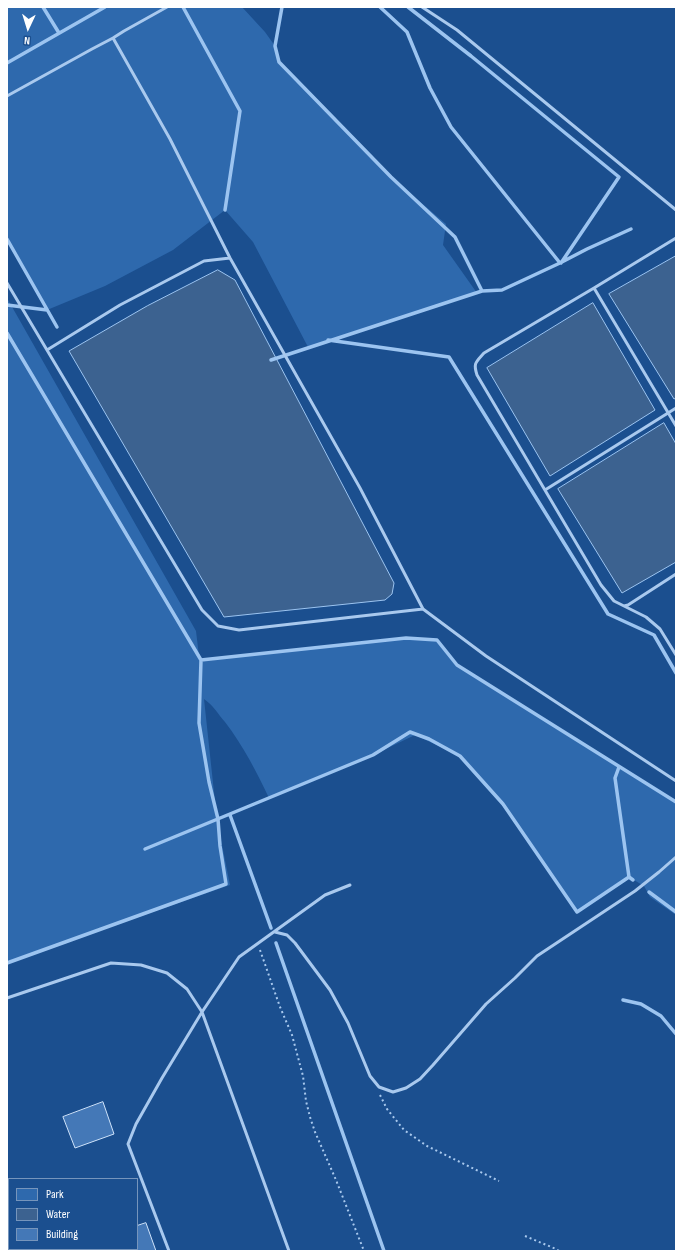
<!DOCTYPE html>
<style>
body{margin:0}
#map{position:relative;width:683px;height:1258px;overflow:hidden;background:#1b4f8f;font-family:"Sofia Sans Condensed",sans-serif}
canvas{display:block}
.frame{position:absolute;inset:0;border:8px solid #fff;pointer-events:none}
.legend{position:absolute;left:8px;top:1178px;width:130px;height:72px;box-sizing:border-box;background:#1b4f8f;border:1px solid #7695bc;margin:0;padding:5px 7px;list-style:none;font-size:12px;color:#fff}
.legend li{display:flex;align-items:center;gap:8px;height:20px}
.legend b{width:20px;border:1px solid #7695bc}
.north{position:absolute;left:8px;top:8px;width:40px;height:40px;-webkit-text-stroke:3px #1b4f8f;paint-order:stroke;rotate:184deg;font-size:11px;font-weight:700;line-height:16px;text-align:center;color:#fff}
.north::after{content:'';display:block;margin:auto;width:14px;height:18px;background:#fff;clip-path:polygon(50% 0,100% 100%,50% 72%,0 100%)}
</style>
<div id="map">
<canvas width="683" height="1258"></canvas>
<div class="frame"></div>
<ul class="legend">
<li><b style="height:11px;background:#2e69ad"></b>Park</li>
<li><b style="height:11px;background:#3c6290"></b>Water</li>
<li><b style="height:11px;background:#4478b7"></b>Building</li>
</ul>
<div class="north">N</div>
</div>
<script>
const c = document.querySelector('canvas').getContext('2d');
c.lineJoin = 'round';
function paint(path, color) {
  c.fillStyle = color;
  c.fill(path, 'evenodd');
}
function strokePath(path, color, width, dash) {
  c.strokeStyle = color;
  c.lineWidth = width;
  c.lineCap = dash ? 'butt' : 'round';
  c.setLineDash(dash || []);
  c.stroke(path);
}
paint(new Path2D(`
 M 7,7 L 242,7 L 265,32 L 275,46 L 279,62 L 391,177 L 446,224 L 443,245 L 477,293 L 308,347 L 253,242 L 225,210 L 173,250 L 105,286 L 47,310 L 7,239 Z
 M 7,298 L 196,631 L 199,656 L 201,660 L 406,638 L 437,640 L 457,665 L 676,802 L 676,915 L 650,897 L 644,886 L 629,877 L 577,912 L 503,804 L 460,756 L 415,735 L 373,755 L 269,798 C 256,771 244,747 225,722 C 218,714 213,705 204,699 L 217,820 L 230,885 L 7,963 Z`), '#2e69ad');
const water = new Path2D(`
 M 676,256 L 676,398 L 674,399 L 609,294 Z
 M 218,270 L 235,280 L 394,583 L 392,594 L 385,600 L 224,617 L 69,351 L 147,306 Z
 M 593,303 L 655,410 L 550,476 L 487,368 Z
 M 664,423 L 676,444 L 676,562 L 622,593 L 558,489 Z`);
paint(water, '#3c6290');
strokePath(water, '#9cc4f0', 1);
strokePath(new Path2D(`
 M 43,7 L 59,33
 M 183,7 L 240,111 L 225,210
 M 282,7 L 275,46 L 279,62 L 391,177 L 455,237 L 482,291
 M 380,7 L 407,32 L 430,88 L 451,127 L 560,263
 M 408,7 L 471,56 L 619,177 L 561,263
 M 7,63 L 105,7
 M 7,239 L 57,327
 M 7,305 L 47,310
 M 7,333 L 201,660 L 199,723 L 209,782 L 218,819 L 220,846 L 226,884 L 7,963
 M 328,340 L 449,357 L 608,614 L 654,635 L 676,673
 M 271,360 L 482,291 L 502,290 L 560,263 L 587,249 L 631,229
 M 201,660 L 406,638 L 437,640 L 457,665 L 676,802
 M 619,767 L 615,778 L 629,877 L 633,880
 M 230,815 L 271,928
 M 145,849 L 373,755 L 410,732 L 429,739 L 460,756 L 503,804 L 577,912 L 629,877
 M 649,892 L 676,912
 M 276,943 L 384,1251
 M 623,1000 L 641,1004 L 661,1016 L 676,1034`), '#9cc4f0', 3.5);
const building = new Path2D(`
 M 103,1102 L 114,1134 L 75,1148 L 63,1117 Z
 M 146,1223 L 156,1251 L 137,1251 L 137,1226 Z`);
paint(building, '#4478b7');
strokePath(building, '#cfe3fa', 1);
strokePath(new Path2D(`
 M 260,950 L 280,1007 L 292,1035 L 303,1076 L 306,1101 L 310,1117 L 315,1132 L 336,1180 L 364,1251
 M 380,1095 L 387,1109 L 404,1130 L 427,1146 L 499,1181
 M 525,1236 L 556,1249 L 559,1251`), '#a9c9ee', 2, [2, 3]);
strokePath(new Path2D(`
 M 422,7 L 457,30 L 676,210
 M 113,38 L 170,139 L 230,258 L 360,488 L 423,609 L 486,656 L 676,781
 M 7,96 L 92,49 L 113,38 L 124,31 L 167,7
 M 676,238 L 594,288 L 484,353 C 476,362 473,363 477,375 L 601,585 L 614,601 L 646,617 L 660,629 L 676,655
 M 7,283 L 202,610 L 218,626 L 239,630 L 423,609
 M 594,288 L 676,426
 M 47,350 L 120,305 L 204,261 L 230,258
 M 545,490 L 676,408
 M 624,606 L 628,605 L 676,574
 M 275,932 L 287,935 L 295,943 L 330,990 L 348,1023 L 370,1076 L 379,1087 L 393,1092 L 406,1088 L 420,1079 L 433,1065 L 486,1004 L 515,978 L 537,956 L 635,891 L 659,872 L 676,857
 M 7,998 L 111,963 L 141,965 L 167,973 L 187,989 L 202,1012 L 289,1251
 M 169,1251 L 128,1144 L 136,1124 L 162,1078 L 202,1012 L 239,957 L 325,895 L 350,885`), '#a9c9ee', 3);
</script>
